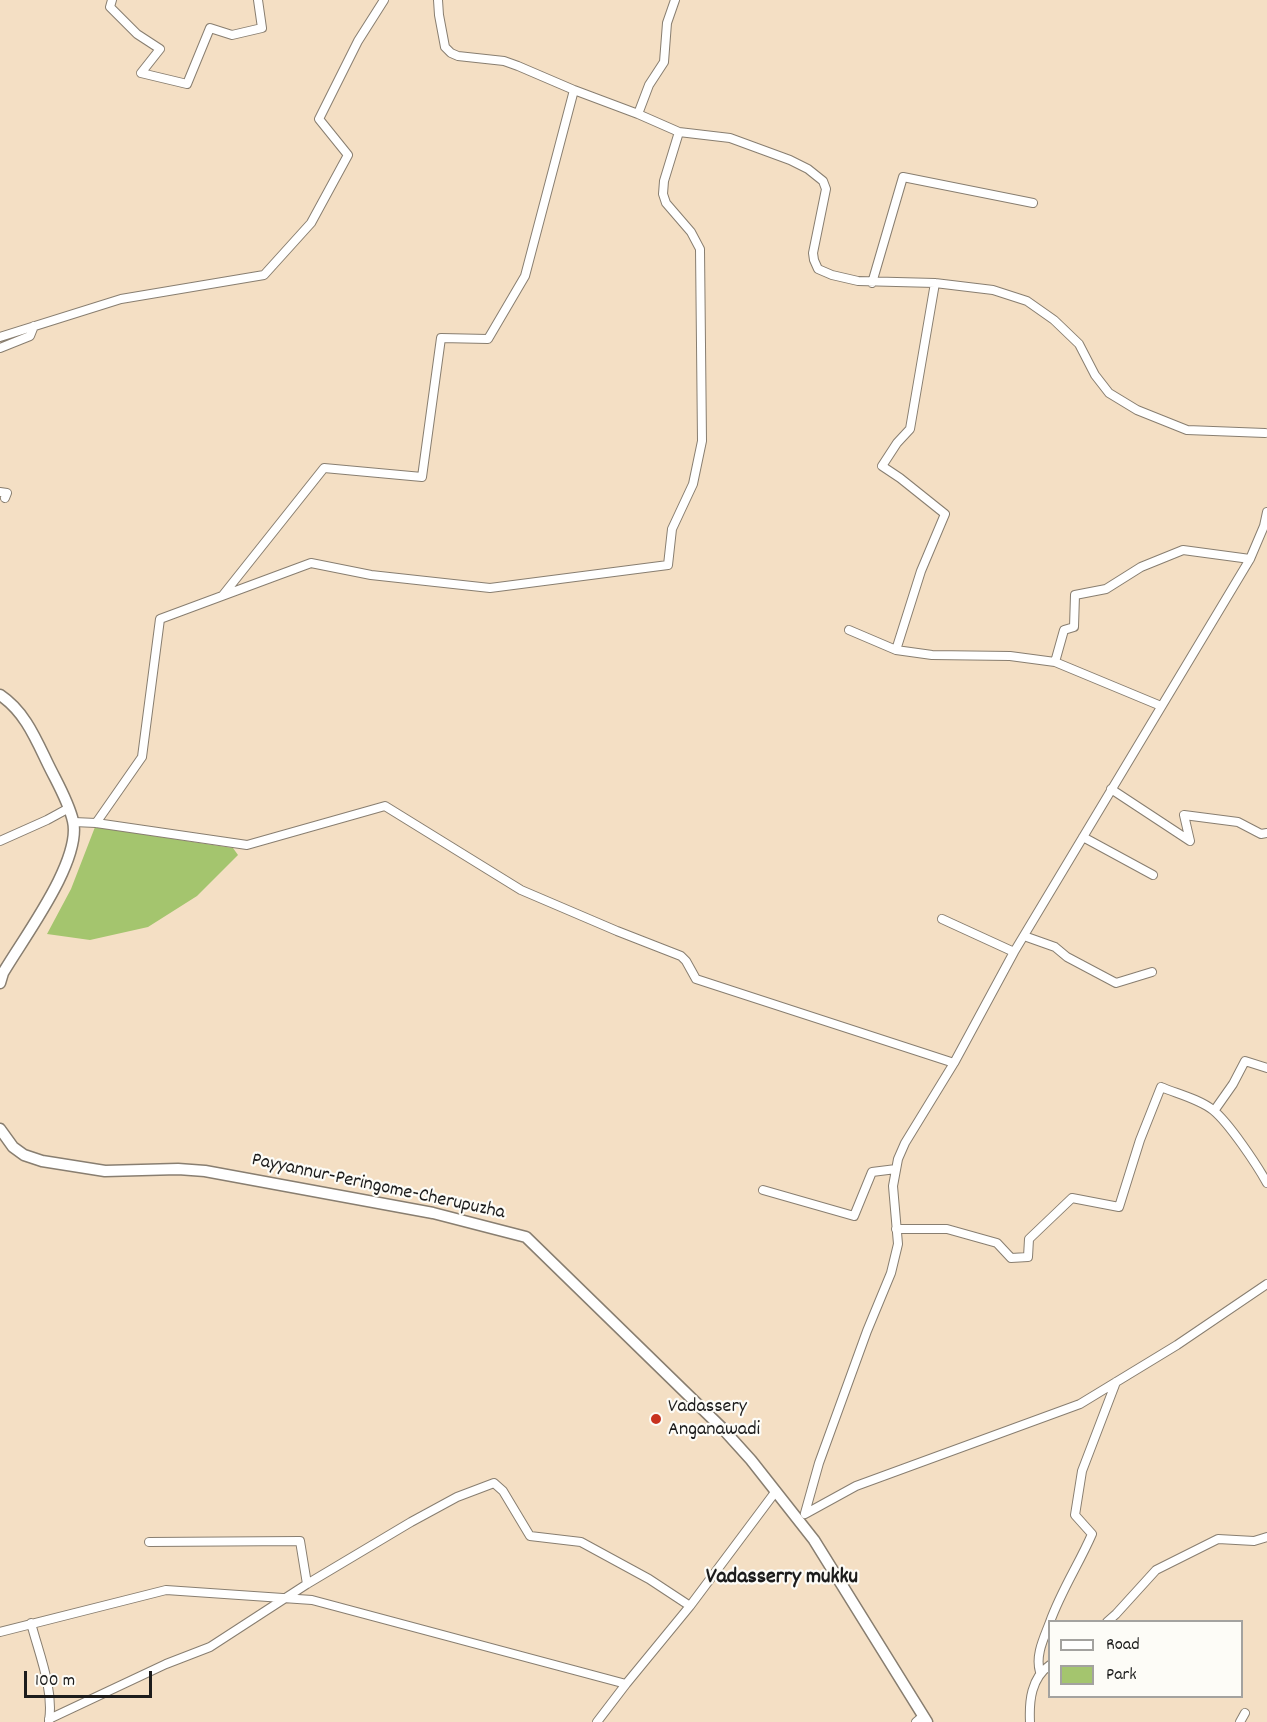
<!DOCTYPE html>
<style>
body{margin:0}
#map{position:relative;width:1267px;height:1722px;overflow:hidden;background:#f4dfc4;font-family:Dekko,sans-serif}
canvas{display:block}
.legend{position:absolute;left:1048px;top:1620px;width:195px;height:78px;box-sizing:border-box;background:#fdfcf7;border:2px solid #a3a29f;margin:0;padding:8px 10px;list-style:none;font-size:18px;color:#1c1c1c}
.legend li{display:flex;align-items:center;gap:12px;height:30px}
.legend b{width:30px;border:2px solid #a3a29f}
.scale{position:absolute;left:24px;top:1671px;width:128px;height:27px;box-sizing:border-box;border:3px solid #1c1c1c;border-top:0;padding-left:8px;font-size:18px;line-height:21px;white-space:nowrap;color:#1c1c1c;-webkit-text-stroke:4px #fdfcf7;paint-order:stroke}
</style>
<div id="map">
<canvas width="1267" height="1722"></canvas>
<ul class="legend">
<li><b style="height:8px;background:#fff"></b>Road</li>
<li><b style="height:16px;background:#a4c56e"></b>Park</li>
</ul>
<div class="scale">100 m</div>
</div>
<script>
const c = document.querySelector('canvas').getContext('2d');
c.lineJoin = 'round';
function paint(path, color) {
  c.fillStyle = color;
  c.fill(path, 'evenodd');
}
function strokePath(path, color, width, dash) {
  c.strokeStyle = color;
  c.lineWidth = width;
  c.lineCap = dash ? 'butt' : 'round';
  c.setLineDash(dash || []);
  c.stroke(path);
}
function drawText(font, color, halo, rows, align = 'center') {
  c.font = font + ' Dekko,sans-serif';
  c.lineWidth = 4.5;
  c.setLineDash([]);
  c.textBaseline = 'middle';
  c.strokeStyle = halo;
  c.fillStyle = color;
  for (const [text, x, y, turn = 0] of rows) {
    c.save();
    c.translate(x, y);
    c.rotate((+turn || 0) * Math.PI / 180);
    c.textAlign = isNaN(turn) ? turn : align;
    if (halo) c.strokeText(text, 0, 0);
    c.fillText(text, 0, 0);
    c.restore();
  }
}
paint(new Path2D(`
 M 95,827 L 233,848 L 238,855 L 197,896 L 148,927 L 90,940 L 47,934 L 71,889 Z`), '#a4c56e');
const minor = new Path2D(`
 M 112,0 L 110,7 L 137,34 L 160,49 L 141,73 L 187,84 L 210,28 L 232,35 L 262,28 L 258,0
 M 438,0 L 439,15 L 445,47 L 451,53 L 458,56 L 504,61 L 518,66 L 574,90 L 638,114 L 679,132 L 730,138 L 790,160 L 808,169 L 823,181 L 826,189 L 813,253 L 814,260 L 818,269 L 832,275 L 858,281 L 935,283 L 993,290 L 1027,301 L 1054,320 L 1079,344 L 1095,375 L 1109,393 L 1137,410 L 1187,430 L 1265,433
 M 638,114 L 649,85 L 664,62 L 667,23 L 675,0
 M 872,283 L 903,177 L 1033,203
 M 0,337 L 121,299 L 264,275 L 311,223 L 348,155 L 319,119 L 358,41 L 384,0
 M 0,348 L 30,336 L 34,326
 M 0,492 L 7,493 L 5,498
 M 223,595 L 324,468 L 422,477 L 441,338 L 488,339 L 525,276 L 574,90
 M 849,630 L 896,650 L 932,655 L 1010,656 L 1055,662 L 1064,630 L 1074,627 L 1075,595 L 1106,589 L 1141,567 L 1183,550 L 1250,559
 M 896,650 L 921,571 L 945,514 L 900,478 L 882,466 L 897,443 L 910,429 L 935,283
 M 1055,662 L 1161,706
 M 1111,789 L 1190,841 L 1184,815 L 1238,822 L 1261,834 L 1267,833
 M 74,822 L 96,823 L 247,845 L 385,806 L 521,890 L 617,931 L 681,956 L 686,961 L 696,979 L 954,1063
 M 96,823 L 142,757 L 160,619 L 311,563 L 371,575 L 490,588 L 668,565 L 672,529 L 693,484 L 702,441 L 700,249 L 691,232 L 666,203 L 663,194 L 664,181 L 679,132
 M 1083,837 L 1153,875
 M 0,841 L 47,820 L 69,808
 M 942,919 L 1014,952
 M 1024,936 L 1055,947 L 1067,957 L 1116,983 L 1152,972
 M 1214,1111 L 1233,1084 L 1245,1061 L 1267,1068
 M 763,1190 L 854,1216 L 872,1172 L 896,1169
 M 896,1229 L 947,1229 L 997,1243 L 1011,1258 L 1028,1257 L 1029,1239 L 1072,1198 L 1119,1207 L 1140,1140 L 1161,1087 C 1178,1094 1199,1099 1213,1110 C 1229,1123 1257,1165 1267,1183
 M 805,1513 L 819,1463 L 867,1331 L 891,1273 L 898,1244 L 893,1186 L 898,1159 L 905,1143 L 954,1063 L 1014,952 L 1250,559 L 1264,526 L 1267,512
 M 805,1514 L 856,1486 L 1080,1404 L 1177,1345 L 1267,1284
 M 149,1542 L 300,1541 L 307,1584
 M 1050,1622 C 1061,1591 1079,1564 1092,1534 L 1075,1515 L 1082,1471 L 1116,1382
 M 1107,1622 L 1116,1614 L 1156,1570 L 1218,1539 L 1254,1541 L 1267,1537
 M 31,1623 C 39,1654 54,1689 49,1721
 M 0,1632 L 166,1590 L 312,1600 L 626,1684 L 690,1606 L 776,1491
 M 1040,1672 C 1035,1655 1044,1638 1050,1622
 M 49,1719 L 166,1664 L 210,1647 L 307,1584 L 411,1522 L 457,1497 L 494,1483 L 503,1491 L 530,1536 L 581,1542 L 649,1579 L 690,1606
 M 597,1722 L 626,1684
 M 916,1722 L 923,1716
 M 1030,1722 C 1029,1701 1031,1678 1050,1665
 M 1240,1722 L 1245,1713`);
const secondary = new Path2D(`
 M 0,695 C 24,711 35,737 47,762 C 56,781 68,800 73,821 C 82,861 24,937 3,973 L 0,983
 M 0,1129 L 13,1147 L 24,1155 L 42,1161 L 105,1171 L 178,1169 L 205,1171 L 433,1213 L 526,1237 L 723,1429 L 751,1460 L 814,1540 L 927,1722`);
strokePath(minor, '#887e70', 10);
strokePath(secondary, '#887e70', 13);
strokePath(minor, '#fff', 8);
strokePath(secondary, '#fff', 10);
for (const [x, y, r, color] of [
 [656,1419,6,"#c8321e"]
]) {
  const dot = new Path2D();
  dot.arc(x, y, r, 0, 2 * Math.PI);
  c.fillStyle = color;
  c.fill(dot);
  strokePath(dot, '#fdfcf7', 2);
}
drawText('20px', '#1c1c1c', '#fdfcf7', [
 ["Payyannur-Peringome-Cherupuzha",378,1188,12]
]);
drawText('20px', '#1c1c1c', '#fdfcf7', [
 ["Vadassery",668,1408],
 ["Anganawadi",668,1431]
], 'left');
drawText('bold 22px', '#1c1c1c', '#fdfcf7', [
 ["Vadasserry mukku",782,1579]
]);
</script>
